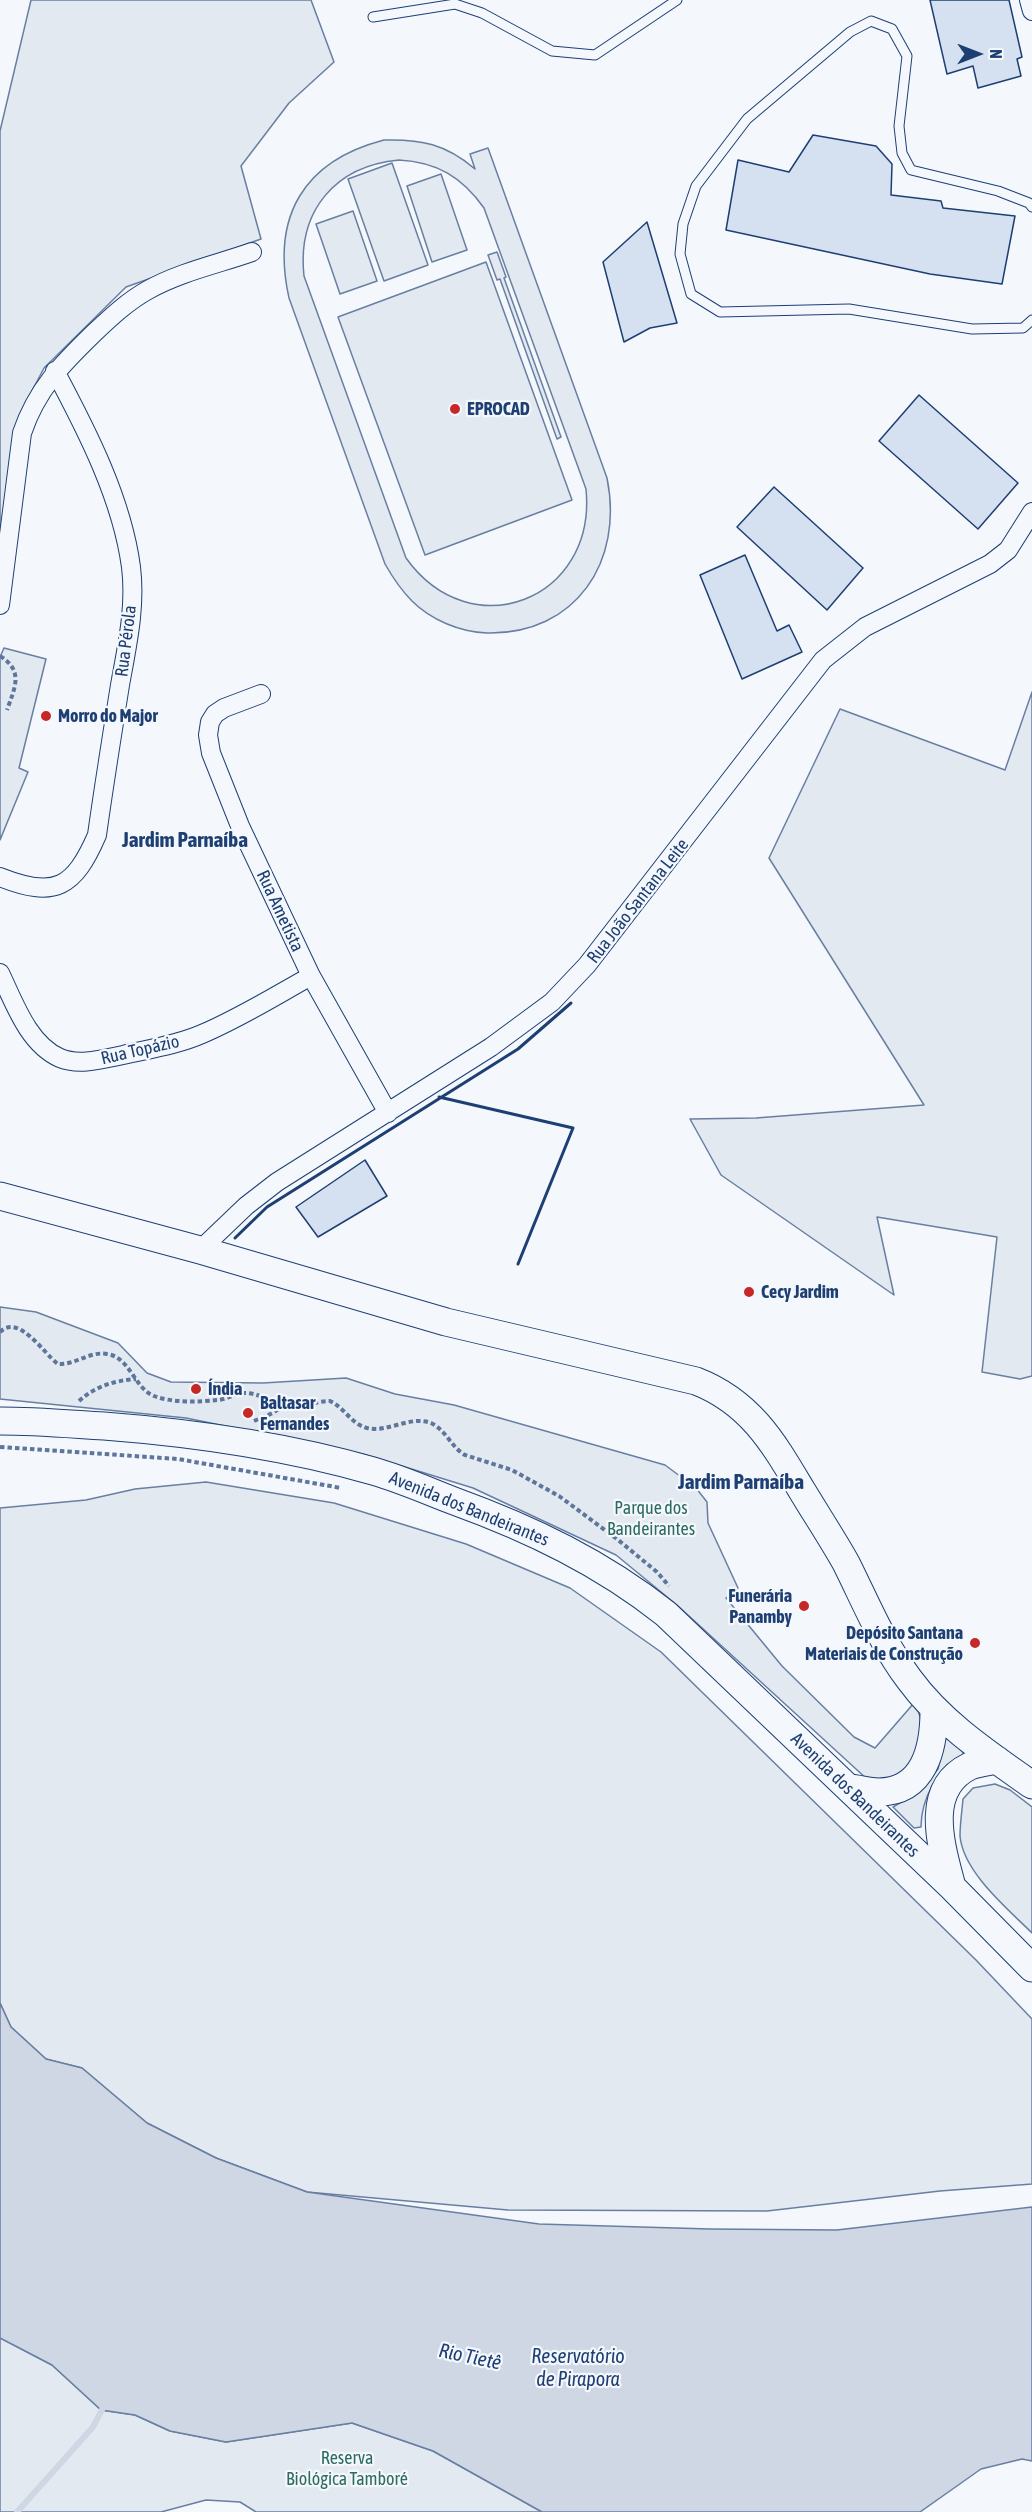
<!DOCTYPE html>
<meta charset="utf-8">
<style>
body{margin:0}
#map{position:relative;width:1032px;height:2512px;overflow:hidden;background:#f4f7fb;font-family:"Asap Condensed",sans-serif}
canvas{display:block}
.north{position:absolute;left:948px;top:24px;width:60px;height:60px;-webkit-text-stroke:4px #f4f7fb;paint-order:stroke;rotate:90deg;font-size:16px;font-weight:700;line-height:24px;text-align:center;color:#1d3f73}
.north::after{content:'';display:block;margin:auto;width:21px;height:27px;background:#1d3f73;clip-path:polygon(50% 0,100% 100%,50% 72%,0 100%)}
</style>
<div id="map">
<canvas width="1032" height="2512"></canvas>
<div class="north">N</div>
</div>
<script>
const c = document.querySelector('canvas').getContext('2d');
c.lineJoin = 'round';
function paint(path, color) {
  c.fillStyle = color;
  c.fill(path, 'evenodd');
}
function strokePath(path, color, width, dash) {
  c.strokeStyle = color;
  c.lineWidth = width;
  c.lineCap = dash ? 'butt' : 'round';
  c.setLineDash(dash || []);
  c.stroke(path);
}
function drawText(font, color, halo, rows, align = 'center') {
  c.font = font + ' "Asap Condensed",sans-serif';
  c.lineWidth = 4.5;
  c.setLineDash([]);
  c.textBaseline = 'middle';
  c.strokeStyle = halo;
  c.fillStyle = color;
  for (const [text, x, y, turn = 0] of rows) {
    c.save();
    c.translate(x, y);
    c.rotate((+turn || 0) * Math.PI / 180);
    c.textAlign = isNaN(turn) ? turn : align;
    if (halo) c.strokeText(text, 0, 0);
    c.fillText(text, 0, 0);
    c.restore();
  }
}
const green = new Path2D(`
 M 31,0 L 311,0 L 334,62 L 289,103 L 241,166 L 261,239 L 126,287 L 44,368 L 19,416 L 0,587 L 0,131 Z
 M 384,140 C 421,139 446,144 475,169 L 470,154 L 488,148 L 607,478 C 624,561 576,635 487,633 C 460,632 431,620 412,601 C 401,590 393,578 385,564 L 289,298 C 271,217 303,161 384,140 ZM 399,160 C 437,162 462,177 484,208 L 586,489 C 597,600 471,649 406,558 L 304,276 C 297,211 335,166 399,160 Z
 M 392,163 L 428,265 L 384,281 L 348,179 Z
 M 441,174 L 467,250 L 432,262 L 407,186 Z
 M 353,211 L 377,281 L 340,294 L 316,224 Z
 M 497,252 L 506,277 L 504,278 L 561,437 L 557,439 L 500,279 L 497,280 L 488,255 Z
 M 486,262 L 572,500 L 425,555 L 338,317 Z
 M 4,648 L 46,659 L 19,768 L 28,772 L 0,840 L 0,657 Z
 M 1032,692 L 1032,1376 L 1020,1379 L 982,1372 L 997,1237 L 877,1217 L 894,1295 L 721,1175 L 690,1119 L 756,1118 L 924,1105 L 769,858 L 840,709 L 1005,770 Z
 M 0,1307 L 36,1312 L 118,1343 L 147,1373 L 171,1382 L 263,1383 L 346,1378 L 395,1394 L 454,1405 L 665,1465 L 696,1488 L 707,1502 L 708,1523 L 738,1588 L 726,1598 L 782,1666 L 854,1737 L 875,1748 L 914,1703 C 930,1727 919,1768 892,1779 C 885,1781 875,1780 868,1780 L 677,1605 L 616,1555 L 473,1488 L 363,1454 L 186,1418 L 0,1399 Z
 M 206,1482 L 334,1503 L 466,1544 L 570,1588 L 661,1652 L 976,1960 L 1032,2019 L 1032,2184 L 940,2191 L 767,2211 L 508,2210 L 307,2192 L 216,2158 L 147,2123 L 82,2068 L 46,2059 L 11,2027 L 0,2003 L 0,1508 L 86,1500 L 135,1489 Z
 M 945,1738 L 956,1742 L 964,1754 C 938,1767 921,1799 921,1827 L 914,1828 L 893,1807 L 918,1792 L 938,1769 Z
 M 995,1784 L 1010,1790 L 1032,1807 L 1032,1933 C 1008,1909 963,1872 960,1836 C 960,1824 962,1811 963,1799 L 973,1788 Z
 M 0,2338 L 52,2365 L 101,2410 L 135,2415 L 170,2431 L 226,2442 L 352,2423 L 433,2451 L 542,2512 L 256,2512 L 240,2502 L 206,2500 L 161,2512 L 0,2512 Z`);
paint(green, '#e3e9f0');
strokePath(green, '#687fa3', 1.5);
const water = new Path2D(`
 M 0,2003 L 11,2027 L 46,2059 L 82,2068 L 147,2123 L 216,2158 L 307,2192 L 539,2224 L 710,2229 L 837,2230 L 1032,2207 L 1032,2461 L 1022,2459 L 981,2469 L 920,2512 L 542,2512 L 433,2451 L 352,2423 L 226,2442 L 170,2431 L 135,2415 L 101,2410 L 52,2365 L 0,2338 Z`);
paint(water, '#cfd7e4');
strokePath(water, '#687fa3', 1.5);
strokePath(new Path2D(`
 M 17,2512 L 93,2427 L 105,2404`), '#cfd7e4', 6);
const building = new Path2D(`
 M 930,0 L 1009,0 L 1022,57 L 1017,59 L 1021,76 L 978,88 L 973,66 L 947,74 Z
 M 813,135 L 876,146 L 892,164 L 891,195 L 941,201 L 943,208 L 1015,216 L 1002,284 L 930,274 L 726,230 L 738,160 L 789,172 Z
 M 647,222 L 677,323 L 650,328 L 624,342 L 603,262 Z
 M 919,395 L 1018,483 L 978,529 L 879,441 Z
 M 774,487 L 863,568 L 827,610 L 737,527 Z
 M 745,555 L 777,631 L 789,625 L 802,652 L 742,679 L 700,575 Z
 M 365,1160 L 387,1196 L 318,1237 L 296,1207 Z`);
paint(building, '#d5e0f0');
strokePath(building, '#1d3f73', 1.5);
const lane = new Path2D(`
 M 373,17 L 455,4 L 482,13 L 552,51 L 595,55 L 677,0
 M 1032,207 L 1029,203 L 998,191 L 911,170 L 902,153 L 899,126 L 907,56 L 892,29 L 871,21 L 850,32 L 747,119 L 696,186 L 683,224 L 680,254 L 691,294 L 720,312 L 849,309 L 972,329 L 1023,328 L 1032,320`);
const street = new Path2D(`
 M 1029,0 L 1032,11
 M 0,605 L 22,433 C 37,389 61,365 94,333 C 111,317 128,301 148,290 C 180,272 218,264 252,252
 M 261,694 L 224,708 L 215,714 L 210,722 L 208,735 L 211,753 L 240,826 L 311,976 L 388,1113
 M 0,877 C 55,899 74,888 97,835 C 104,785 112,735 120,685 C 127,646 136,607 131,567 C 122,499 87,431 55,371
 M 0,973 C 14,1002 28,1044 60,1058 C 79,1066 103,1059 123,1055 C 149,1049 177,1045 202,1034 C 240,1018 275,996 311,976
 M 200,1250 L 246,1206 L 277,1182 L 491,1047 L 552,1002 L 587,965 L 823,660 L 865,627 L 990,564 L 1008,550 L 1032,512`);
const primary = new Path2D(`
 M 0,1196 L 200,1250 L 446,1322 L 696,1381 C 750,1402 773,1442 801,1489 C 816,1514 832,1538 846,1563 C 866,1603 882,1643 909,1679 C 941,1723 988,1754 1032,1785
 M 0,1421 C 35,1421 70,1424 104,1426 C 195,1433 286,1446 373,1471 C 401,1479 428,1491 454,1501 C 531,1529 602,1563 666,1614 L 952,1887 L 1032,1968
 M 849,1788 C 858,1789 868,1791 877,1792 C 925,1793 934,1747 934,1710
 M 952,1887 C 942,1848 922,1789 970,1766 C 978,1763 988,1762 997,1760`);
strokePath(lane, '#1d3f73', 11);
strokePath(street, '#1d3f73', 20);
strokePath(primary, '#1d3f73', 29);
strokePath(new Path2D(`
 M 0,656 C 24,671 15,687 7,710
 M 0,1332 C 19,1313 44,1354 58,1364 C 76,1365 89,1351 107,1354 C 130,1357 134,1388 154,1396 C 172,1403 199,1402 218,1400 C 228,1399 236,1393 245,1393 C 261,1393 270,1403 284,1406 C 299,1409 315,1401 330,1401 C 345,1408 351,1424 367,1428 C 387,1433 411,1415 431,1423 C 446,1430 451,1447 465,1455 L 512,1470 L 559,1496 L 617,1539 L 657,1572 L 669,1586
 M 79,1401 C 96,1386 113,1381 136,1379
 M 254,1421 L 273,1413 L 282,1406
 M 0,1447 L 178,1459 L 341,1488`), '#5e769c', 4, [4.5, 3]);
strokePath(lane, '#f4f7fb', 9);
strokePath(street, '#f4f7fb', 18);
strokePath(primary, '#f4f7fb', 27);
strokePath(new Path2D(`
 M 439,1097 L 573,1128 L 518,1264
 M 235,1238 L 267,1207 L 518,1049 L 571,1003`), '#1d3f73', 3);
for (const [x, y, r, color] of [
 [455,409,6,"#c62828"],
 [46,716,6,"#c62828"],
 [749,1292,6,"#c62828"],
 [196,1389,6,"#c62828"],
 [248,1413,6,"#c62828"],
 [804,1606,6,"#c62828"],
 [975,1643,6,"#c62828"]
]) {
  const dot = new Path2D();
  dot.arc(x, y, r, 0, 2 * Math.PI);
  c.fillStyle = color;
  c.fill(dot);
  strokePath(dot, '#f4f7fb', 2);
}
drawText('bold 18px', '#1d3f73', '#f4f7fb', [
 ["EPROCAD",467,409],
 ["Morro do Major",58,716],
 ["Cecy Jardim",761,1292],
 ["Índia",208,1389],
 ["Baltasar",260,1403],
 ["Fernandes",260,1424],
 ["Funerária",792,1596,"right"],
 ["Panamby",792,1617,"right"],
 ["Depósito Santana",963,1633,"right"],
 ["Materiais de Construção",963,1654,"right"]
], 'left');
drawText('18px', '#1d3f73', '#f4f7fb', [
 ["Rua Pérola",126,641,-83],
 ["Rua João Santana Leite",638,901,-52],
 ["Rua Ametista",280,911,65],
 ["Rua Topázio",140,1050,-13],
 ["Avenida dos Bandeirantes",469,1509,22],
 ["Avenida dos Bandeirantes",855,1795,44]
]);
drawText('18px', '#2c6c60', '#f4f7fb', [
 ["Parque dos",651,1508],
 ["Bandeirantes",651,1529],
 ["Reserva",347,2458],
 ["Biológica Tamboré",347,2479]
]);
drawText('italic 20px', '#1d3f73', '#f4f7fb', [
 ["Rio Tietê",470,2357,12],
 ["Reservatório",578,2357],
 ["de Pirapora",578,2380]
]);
drawText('bold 21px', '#1d3f73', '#f4f7fb', [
 ["Jardim Parnaíba",185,840],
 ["Jardim Parnaíba",741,1482]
]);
</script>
